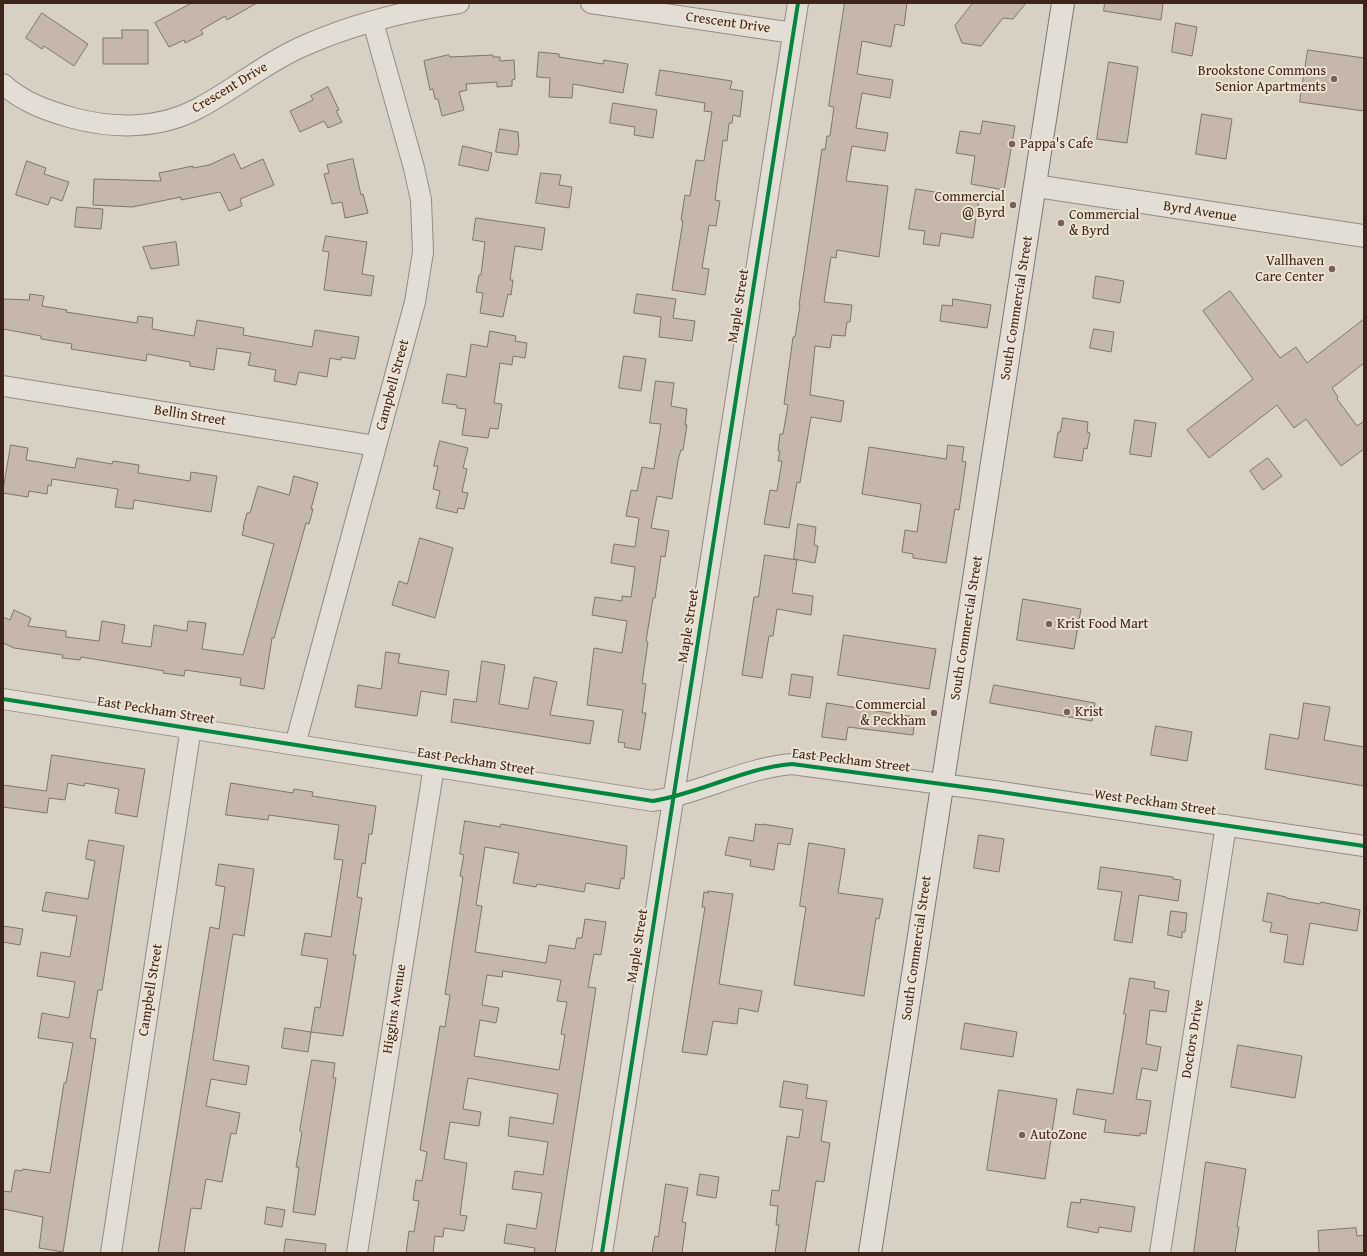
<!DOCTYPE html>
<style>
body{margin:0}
#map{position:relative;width:1367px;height:1256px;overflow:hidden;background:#d8d0c2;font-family:"Gentium Book Plus",serif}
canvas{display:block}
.frame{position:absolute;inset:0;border:4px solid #3f241a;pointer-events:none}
</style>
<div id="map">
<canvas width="1367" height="1256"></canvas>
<div class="frame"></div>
</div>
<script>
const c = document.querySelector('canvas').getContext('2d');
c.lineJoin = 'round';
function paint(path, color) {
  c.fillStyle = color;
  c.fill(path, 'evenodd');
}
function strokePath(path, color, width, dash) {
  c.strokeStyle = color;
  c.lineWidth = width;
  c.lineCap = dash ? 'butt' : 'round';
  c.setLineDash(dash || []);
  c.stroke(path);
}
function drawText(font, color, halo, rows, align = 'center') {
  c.font = font + ' "Gentium Book Plus",serif';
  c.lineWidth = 4;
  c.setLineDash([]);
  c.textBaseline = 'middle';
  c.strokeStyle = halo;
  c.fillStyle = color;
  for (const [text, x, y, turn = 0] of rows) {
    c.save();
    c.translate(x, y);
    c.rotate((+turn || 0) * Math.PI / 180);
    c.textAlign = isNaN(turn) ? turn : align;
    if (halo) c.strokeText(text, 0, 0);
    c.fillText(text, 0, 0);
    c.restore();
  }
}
const building = new Path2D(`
 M 192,3 L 257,3 L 227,20 L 225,16 L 201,30 L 203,34 L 185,43 L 184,40 L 169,47 L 155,23 Z
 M 845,3 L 907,3 L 904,26 L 895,24 L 891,47 L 862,41 L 857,74 L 893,80 L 890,98 L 862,93 L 856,128 L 888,133 L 885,151 L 852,146 L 846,181 L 888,186 L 879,257 L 837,250 L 836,258 L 831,257 L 824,302 L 852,305 L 850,322 L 847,322 L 845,336 L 832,335 L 830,348 L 815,346 L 810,395 L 844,401 L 841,422 L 811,417 L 800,483 L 797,482 L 789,528 L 764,524 L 770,490 L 777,491 L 782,461 L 778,461 L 780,451 L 778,451 L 780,434 L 783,434 L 788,405 L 784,404 L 793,337 L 795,337 L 800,305 L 799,305 L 822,149 L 825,150 L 827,136 L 830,136 L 834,107 L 829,106 Z
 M 973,3 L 1026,3 L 1013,19 L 1003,18 L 981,46 L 962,43 L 955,26 Z
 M 1105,3 L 1163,3 L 1161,20 L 1104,11 Z
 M 42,13 L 88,44 L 74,66 L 44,46 L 42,49 L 26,38 Z
 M 1176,23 L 1197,27 L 1192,56 L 1172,52 Z
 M 122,30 L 148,30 L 148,64 L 103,64 L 103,38 L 122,38 Z
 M 1308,50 L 1364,58 L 1364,111 L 1300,102 Z
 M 539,52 L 559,54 L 559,57 L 603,64 L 604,60 L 628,64 L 623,93 L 573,84 L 572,98 L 549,97 L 550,78 L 537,77 Z
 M 449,55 L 450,57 L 493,55 L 493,57 L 500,57 L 500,61 L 514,60 L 515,79 L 512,80 L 512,86 L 497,87 L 497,82 L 466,84 L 467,90 L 459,92 L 464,110 L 442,116 L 438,99 L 435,99 L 433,89 L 430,90 L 424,61 Z
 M 1109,62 L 1138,67 L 1127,143 L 1097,139 Z
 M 660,70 L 732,81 L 730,89 L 743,91 L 740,117 L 733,115 L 732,123 L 729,123 L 727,141 L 723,140 L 715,200 L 720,201 L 716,226 L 709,225 L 702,268 L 709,269 L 705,295 L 672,290 L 683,221 L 681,220 L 685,195 L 690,196 L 696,160 L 704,161 L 712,112 L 704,111 L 705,103 L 656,95 Z
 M 328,87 L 339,110 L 336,111 L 342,122 L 328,128 L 324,121 L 300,132 L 290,111 L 313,100 L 311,96 Z
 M 613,103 L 657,110 L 653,138 L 634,135 L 635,127 L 610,123 Z
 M 1202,114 L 1232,119 L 1226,159 L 1196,154 Z
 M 983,121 L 1015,126 L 1004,190 L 971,184 L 975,156 L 956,153 L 960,131 L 980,134 Z
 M 500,129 L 518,132 L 519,146 L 517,155 L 496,152 Z
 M 463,146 L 492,153 L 488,171 L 459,165 Z
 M 234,154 L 241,169 L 263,159 L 274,185 L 240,199 L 242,206 L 229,211 L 220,192 L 181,200 L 181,197 L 132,207 L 93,205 L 94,179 L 161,181 L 159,173 L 193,166 L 193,168 L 209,165 Z
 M 353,159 L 361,195 L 363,194 L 368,213 L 345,218 L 342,202 L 332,204 L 324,174 L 329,173 L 327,165 Z
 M 27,161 L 46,168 L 44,174 L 69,182 L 62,201 L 51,197 L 48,205 L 16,195 Z
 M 541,173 L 561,175 L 559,185 L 572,187 L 569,208 L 536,203 Z
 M 916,189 L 979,199 L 973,238 L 941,233 L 939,246 L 923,244 L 925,231 L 909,229 Z
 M 77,207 L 103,209 L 101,229 L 75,227 Z
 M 476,218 L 545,228 L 542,250 L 515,246 L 510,280 L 513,280 L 511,295 L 508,294 L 503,317 L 480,313 L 483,293 L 476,292 L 479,275 L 481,275 L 485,242 L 473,240 Z
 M 326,236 L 367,242 L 362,274 L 374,276 L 371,296 L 324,290 L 329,252 L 323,251 Z
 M 176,242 L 179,265 L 151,269 L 143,247 Z
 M 1096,276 L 1124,281 L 1120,303 L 1093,298 Z
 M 1230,291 L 1280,358 L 1296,347 L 1307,363 L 1364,319 L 1364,363 L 1332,388 L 1338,397 L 1337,399 L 1357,426 L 1364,421 L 1364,449 L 1341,466 L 1306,419 L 1294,428 L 1277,405 L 1209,458 L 1187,430 L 1253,379 L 1203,311 Z
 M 30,294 L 44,296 L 42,306 L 67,310 L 66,312 L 137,323 L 138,316 L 153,318 L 152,329 L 194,336 L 197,320 L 244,328 L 243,335 L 312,347 L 315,330 L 359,337 L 355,359 L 341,357 L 341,360 L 330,358 L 327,377 L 299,372 L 296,385 L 274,381 L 276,370 L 248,365 L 251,353 L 217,348 L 214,370 L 190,366 L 190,362 L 147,354 L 146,361 L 71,349 L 72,344 L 41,339 L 41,336 L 3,329 L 3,299 L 29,300 Z
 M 637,294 L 676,299 L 673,318 L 695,321 L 692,341 L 659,337 L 661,317 L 634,313 Z
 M 953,299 L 991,305 L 987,328 L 940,321 L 942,305 L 952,306 Z
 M 1094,329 L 1114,332 L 1111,352 L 1090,348 Z
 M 490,331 L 516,336 L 515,341 L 527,343 L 525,358 L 513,356 L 512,365 L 500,363 L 494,403 L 502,404 L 498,429 L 490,428 L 488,438 L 462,435 L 466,409 L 457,408 L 457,405 L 442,403 L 447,374 L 466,377 L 471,344 L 487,347 Z
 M 624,356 L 646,359 L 641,391 L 619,388 Z
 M 656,381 L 674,383 L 671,406 L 687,409 L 685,425 L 687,425 L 683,450 L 681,450 L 678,460 L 672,499 L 657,496 L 651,528 L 669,531 L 665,557 L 661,556 L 655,598 L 653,598 L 646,641 L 648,642 L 642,683 L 646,684 L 642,713 L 646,713 L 640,750 L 624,747 L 625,743 L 618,742 L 623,710 L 587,705 L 594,648 L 622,653 L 627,621 L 592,615 L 595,597 L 622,601 L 622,596 L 631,597 L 635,567 L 611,563 L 614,544 L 635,547 L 639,518 L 626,516 L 631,490 L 637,491 L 642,467 L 654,469 L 661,424 L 650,423 Z
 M 1063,418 L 1088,422 L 1087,432 L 1090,433 L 1087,449 L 1084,448 L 1082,461 L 1054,457 L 1058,432 L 1060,432 Z
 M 1135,420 L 1156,423 L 1151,457 L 1130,454 Z
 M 440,441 L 468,448 L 463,468 L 467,469 L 462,492 L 468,493 L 464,509 L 458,508 L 457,513 L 436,508 L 440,491 L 433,489 L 438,466 L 434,466 Z
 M 11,445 L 28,448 L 26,460 L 75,468 L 77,458 L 112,464 L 113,461 L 139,465 L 138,473 L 190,481 L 191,472 L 217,476 L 211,512 L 134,500 L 133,509 L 115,507 L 118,489 L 52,479 L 51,486 L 48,485 L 47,494 L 29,491 L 28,497 L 3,493 Z
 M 948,445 L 964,447 L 962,461 L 966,462 L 959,510 L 955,509 L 946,563 L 913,558 L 913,554 L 902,552 L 905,530 L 917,532 L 921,504 L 862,494 L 869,447 L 946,459 Z
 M 1268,458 L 1282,476 L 1263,490 L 1250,471 Z
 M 294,476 L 318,483 L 311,509 L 313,509 L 309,524 L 306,523 L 274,638 L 272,638 L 264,689 L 240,685 L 241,678 L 185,670 L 184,676 L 163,673 L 164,671 L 148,668 L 81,657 L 80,660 L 62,658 L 63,655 L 14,648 L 3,643 L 3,617 L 10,620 L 14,610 L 31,618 L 28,626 L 66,631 L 66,637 L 99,641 L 102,621 L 125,625 L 122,643 L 151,647 L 154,625 L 187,631 L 188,621 L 206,623 L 202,649 L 243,655 L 274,544 L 242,535 L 244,528 L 243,528 L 247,513 L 250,513 L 258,486 L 289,495 Z
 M 798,524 L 816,527 L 814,545 L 818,546 L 815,563 L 794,559 Z
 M 420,538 L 453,548 L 435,618 L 392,605 L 399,581 L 407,584 Z
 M 765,555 L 797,560 L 792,593 L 813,596 L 811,615 L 777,609 L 773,636 L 769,636 L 762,678 L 742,675 L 754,597 L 758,597 Z
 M 1023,599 L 1081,609 L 1074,649 L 1017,640 Z
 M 844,635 L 936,649 L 929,689 L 838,675 Z
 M 386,652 L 400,654 L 398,663 L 449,671 L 446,695 L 421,691 L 417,716 L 355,707 L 358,685 L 381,689 Z
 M 482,661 L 505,665 L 499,704 L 528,709 L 534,677 L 557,682 L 550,715 L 594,721 L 590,744 L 451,722 L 454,699 L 476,702 Z
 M 792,674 L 813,677 L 810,698 L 789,695 Z
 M 994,685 L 1095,703 L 1092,721 L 990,703 Z
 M 827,703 L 915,717 L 913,735 L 848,727 L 846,740 L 822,737 Z
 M 1304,703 L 1330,707 L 1324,740 L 1364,747 L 1364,786 L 1265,769 L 1270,734 L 1298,739 Z
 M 1156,726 L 1192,732 L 1187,761 L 1151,755 Z
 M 52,755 L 145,769 L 137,817 L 115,813 L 119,789 L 85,783 L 84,786 L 68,783 L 65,800 L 49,798 L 47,813 L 3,807 L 3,785 L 46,791 Z
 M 231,783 L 293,793 L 294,789 L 313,792 L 312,796 L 376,806 L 372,834 L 369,834 L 365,864 L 362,863 L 357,897 L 362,898 L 353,955 L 356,955 L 343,1036 L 311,1032 L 315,1007 L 320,1008 L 328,959 L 301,955 L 305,933 L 331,937 L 343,860 L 334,859 L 339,825 L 269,815 L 268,820 L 226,815 Z
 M 465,821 L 500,827 L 501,824 L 627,846 L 624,879 L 621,878 L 619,889 L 586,883 L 584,892 L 537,884 L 536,887 L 513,883 L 519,853 L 485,847 L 476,905 L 482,906 L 475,952 L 546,963 L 549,945 L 575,949 L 577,938 L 582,938 L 585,919 L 606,922 L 601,955 L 594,954 L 588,987 L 596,988 L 555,1253 L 534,1253 L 535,1248 L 504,1243 L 507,1224 L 536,1229 L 542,1193 L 512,1189 L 515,1171 L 543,1175 L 548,1142 L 508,1136 L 510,1117 L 553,1124 L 558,1094 L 468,1078 L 463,1109 L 481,1112 L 479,1126 L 450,1122 L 444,1159 L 467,1163 L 460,1215 L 467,1216 L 464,1231 L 444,1228 L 443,1237 L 435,1236 L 433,1253 L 406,1253 L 409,1231 L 414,1232 L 419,1201 L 413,1200 L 416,1180 L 422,1181 L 427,1152 L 420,1150 L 440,1026 L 445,1027 L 450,995 L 445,994 L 463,877 L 460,876 L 464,855 L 460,854 ZM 503,971 L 561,980 L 557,1001 L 567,1002 L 561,1034 L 565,1035 L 559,1070 L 474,1056 L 480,1020 L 496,1023 L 499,1008 L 482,1005 L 487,975 L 502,977 Z
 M 756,824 L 763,825 L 763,824 L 793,829 L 790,845 L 778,843 L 774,870 L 750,866 L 751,860 L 725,855 L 729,837 L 753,841 Z
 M 979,835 L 1004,839 L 999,872 L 974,868 Z
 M 89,840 L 124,846 L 102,990 L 98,990 L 90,1038 L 96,1039 L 63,1252 L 39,1248 L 43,1217 L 3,1209 L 3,1191 L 11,1192 L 15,1170 L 22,1171 L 23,1169 L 50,1173 L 64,1083 L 66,1083 L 73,1043 L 38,1038 L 42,1013 L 69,1018 L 75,982 L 37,976 L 41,952 L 70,957 L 77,916 L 42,911 L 46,892 L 88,899 L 95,861 L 86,859 Z
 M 809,843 L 845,849 L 838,893 L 883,899 L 879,919 L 876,918 L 864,996 L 794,985 L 806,907 L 800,906 Z
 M 219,864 L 254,869 L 244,936 L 233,934 L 213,1060 L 249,1066 L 246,1085 L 211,1079 L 206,1106 L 240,1113 L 236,1134 L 231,1133 L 222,1182 L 206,1179 L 201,1209 L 191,1208 L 184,1253 L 158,1253 L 210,927 L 219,929 L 225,887 L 216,885 Z
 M 1101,867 L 1173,877 L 1173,879 L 1181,880 L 1178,901 L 1139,895 L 1132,943 L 1114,940 L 1122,892 L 1098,889 Z
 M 708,891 L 733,894 L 719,984 L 762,991 L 758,1012 L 739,1008 L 737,1024 L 713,1021 L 707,1055 L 682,1052 L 705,907 L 702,907 L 704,892 L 708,893 Z
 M 1268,893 L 1286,897 L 1286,898 L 1320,904 L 1321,902 L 1360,910 L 1357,931 L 1310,923 L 1303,965 L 1284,962 L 1288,935 L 1270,932 L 1272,923 L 1263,921 Z
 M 1171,911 L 1187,913 L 1185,932 L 1182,932 L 1182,938 L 1168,935 Z
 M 3,926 L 23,929 L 20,945 L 3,942 Z
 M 1130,978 L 1155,982 L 1154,988 L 1169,991 L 1166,1012 L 1150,1010 L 1146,1044 L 1161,1047 L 1157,1071 L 1142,1068 L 1136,1099 L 1151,1101 L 1146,1134 L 1140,1133 L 1140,1136 L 1104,1132 L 1106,1120 L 1073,1114 L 1077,1089 L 1113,1094 L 1126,1014 L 1124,1014 Z
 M 965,1023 L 1017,1032 L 1013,1057 L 961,1049 Z
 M 285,1028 L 311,1032 L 308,1052 L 282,1048 Z
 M 1238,1045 L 1302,1056 L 1295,1098 L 1231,1087 Z
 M 312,1060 L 335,1063 L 333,1078 L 336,1078 L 315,1215 L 293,1212 L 299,1167 L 296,1167 L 302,1132 L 300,1131 Z
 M 784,1081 L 808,1085 L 806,1098 L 827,1101 L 821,1141 L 830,1143 L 824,1182 L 816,1181 L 805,1253 L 775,1253 L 779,1225 L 776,1225 L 778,1206 L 770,1205 L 772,1190 L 779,1191 L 787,1136 L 799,1138 L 803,1110 L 780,1107 Z
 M 999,1090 L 1057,1099 L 1045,1179 L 987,1170 Z
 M 1206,1162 L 1246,1169 L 1237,1227 L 1239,1227 L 1235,1253 L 1194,1253 Z
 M 700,1174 L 719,1177 L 716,1198 L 697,1195 Z
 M 666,1184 L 688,1188 L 682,1222 L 686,1223 L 682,1253 L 652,1253 L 655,1236 L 658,1237 Z
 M 1081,1199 L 1135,1207 L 1131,1232 L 1099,1227 L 1098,1233 L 1067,1227 L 1071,1202 L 1080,1203 Z
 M 267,1207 L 285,1210 L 282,1227 L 265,1224 Z
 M 1356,1228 L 1357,1236 L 1364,1235 L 1364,1253 L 1319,1253 L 1318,1231 Z
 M 286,1239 L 326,1244 L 325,1253 L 284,1253 Z`);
paint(building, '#c5b7ab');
strokePath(building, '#7d756c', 1);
const minor = new Path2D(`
 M 591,3 L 793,33
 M 3,84 C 22,102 48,111 73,118 C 114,129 159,129 197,109 C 232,91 262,65 299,48 C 349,25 404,11 459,3
 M 3,386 L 376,446
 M 3,699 L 653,801 C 701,793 744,768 792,764 L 994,791 L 1364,846
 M 295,745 L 415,302 L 423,252 L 421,200 L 414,168 L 373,22
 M 111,1253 L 191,727
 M 357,1253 L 434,766
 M 602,1253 L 798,3
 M 1160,1253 L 1226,825`);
const tertiary = new Path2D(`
 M 1036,186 L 1364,236`);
const secondary = new Path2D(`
 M 870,1253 L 1063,3`);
strokePath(minor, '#948b82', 22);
strokePath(tertiary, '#948b82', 24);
strokePath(secondary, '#7d756c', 24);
strokePath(minor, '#e2ded6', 20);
strokePath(tertiary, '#e2ded6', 22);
strokePath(secondary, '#e2ded6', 22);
strokePath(new Path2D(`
 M 3,699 L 653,801 C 701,793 744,768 792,764 L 994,791 L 1364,846
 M 602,1253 L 798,3`), '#00873e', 4);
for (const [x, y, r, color] of [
 [1334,79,4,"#756055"],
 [1012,144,4,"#756055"],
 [1013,205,4,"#756055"],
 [1061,223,4,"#756055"],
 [1332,269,4,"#756055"],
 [1049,624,4,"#756055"],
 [1067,712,4,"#756055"],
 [934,713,4,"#756055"],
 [1022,1135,4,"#756055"]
]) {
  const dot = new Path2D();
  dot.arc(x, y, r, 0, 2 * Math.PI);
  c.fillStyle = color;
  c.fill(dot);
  strokePath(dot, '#ece3d2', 1.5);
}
drawText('14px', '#3f241a', '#ece3d2', [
 ["Crescent Drive",728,23,8],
 ["Crescent Drive",230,88,-31],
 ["Byrd Avenue",1200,212,9],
 ["Maple Street",739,306,-81],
 ["South Commercial Street",1017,308,-81],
 ["Campbell Street",393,385,-75],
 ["Bellin Street",190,416,9],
 ["Maple Street",689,626,-81],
 ["South Commercial Street",967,628,-81],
 ["East Peckham Street",156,711,9],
 ["East Peckham Street",851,761,7],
 ["East Peckham Street",476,762,9],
 ["West Peckham Street",1155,803,8],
 ["Maple Street",638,946,-81],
 ["South Commercial Street",917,948,-82],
 ["Campbell Street",151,990,-81],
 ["Higgins Avenue",395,1009,-81],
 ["Doctors Drive",1193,1039,-81]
]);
drawText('14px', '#3f241a', '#ece3d2', [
 ["Brookstone Commons",1326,71,"right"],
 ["Senior Apartments",1326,87,"right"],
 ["Pappa's Cafe",1020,144],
 ["Commercial",1005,197,"right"],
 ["@ Byrd",1005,213,"right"],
 ["Commercial",1069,215],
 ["& Byrd",1069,231],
 ["Vallhaven",1324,261,"right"],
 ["Care Center",1324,277,"right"],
 ["Krist Food Mart",1057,624],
 ["Commercial",926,705,"right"],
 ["& Peckham",926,721,"right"],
 ["Krist",1075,712],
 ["AutoZone",1030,1135]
], 'left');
</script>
